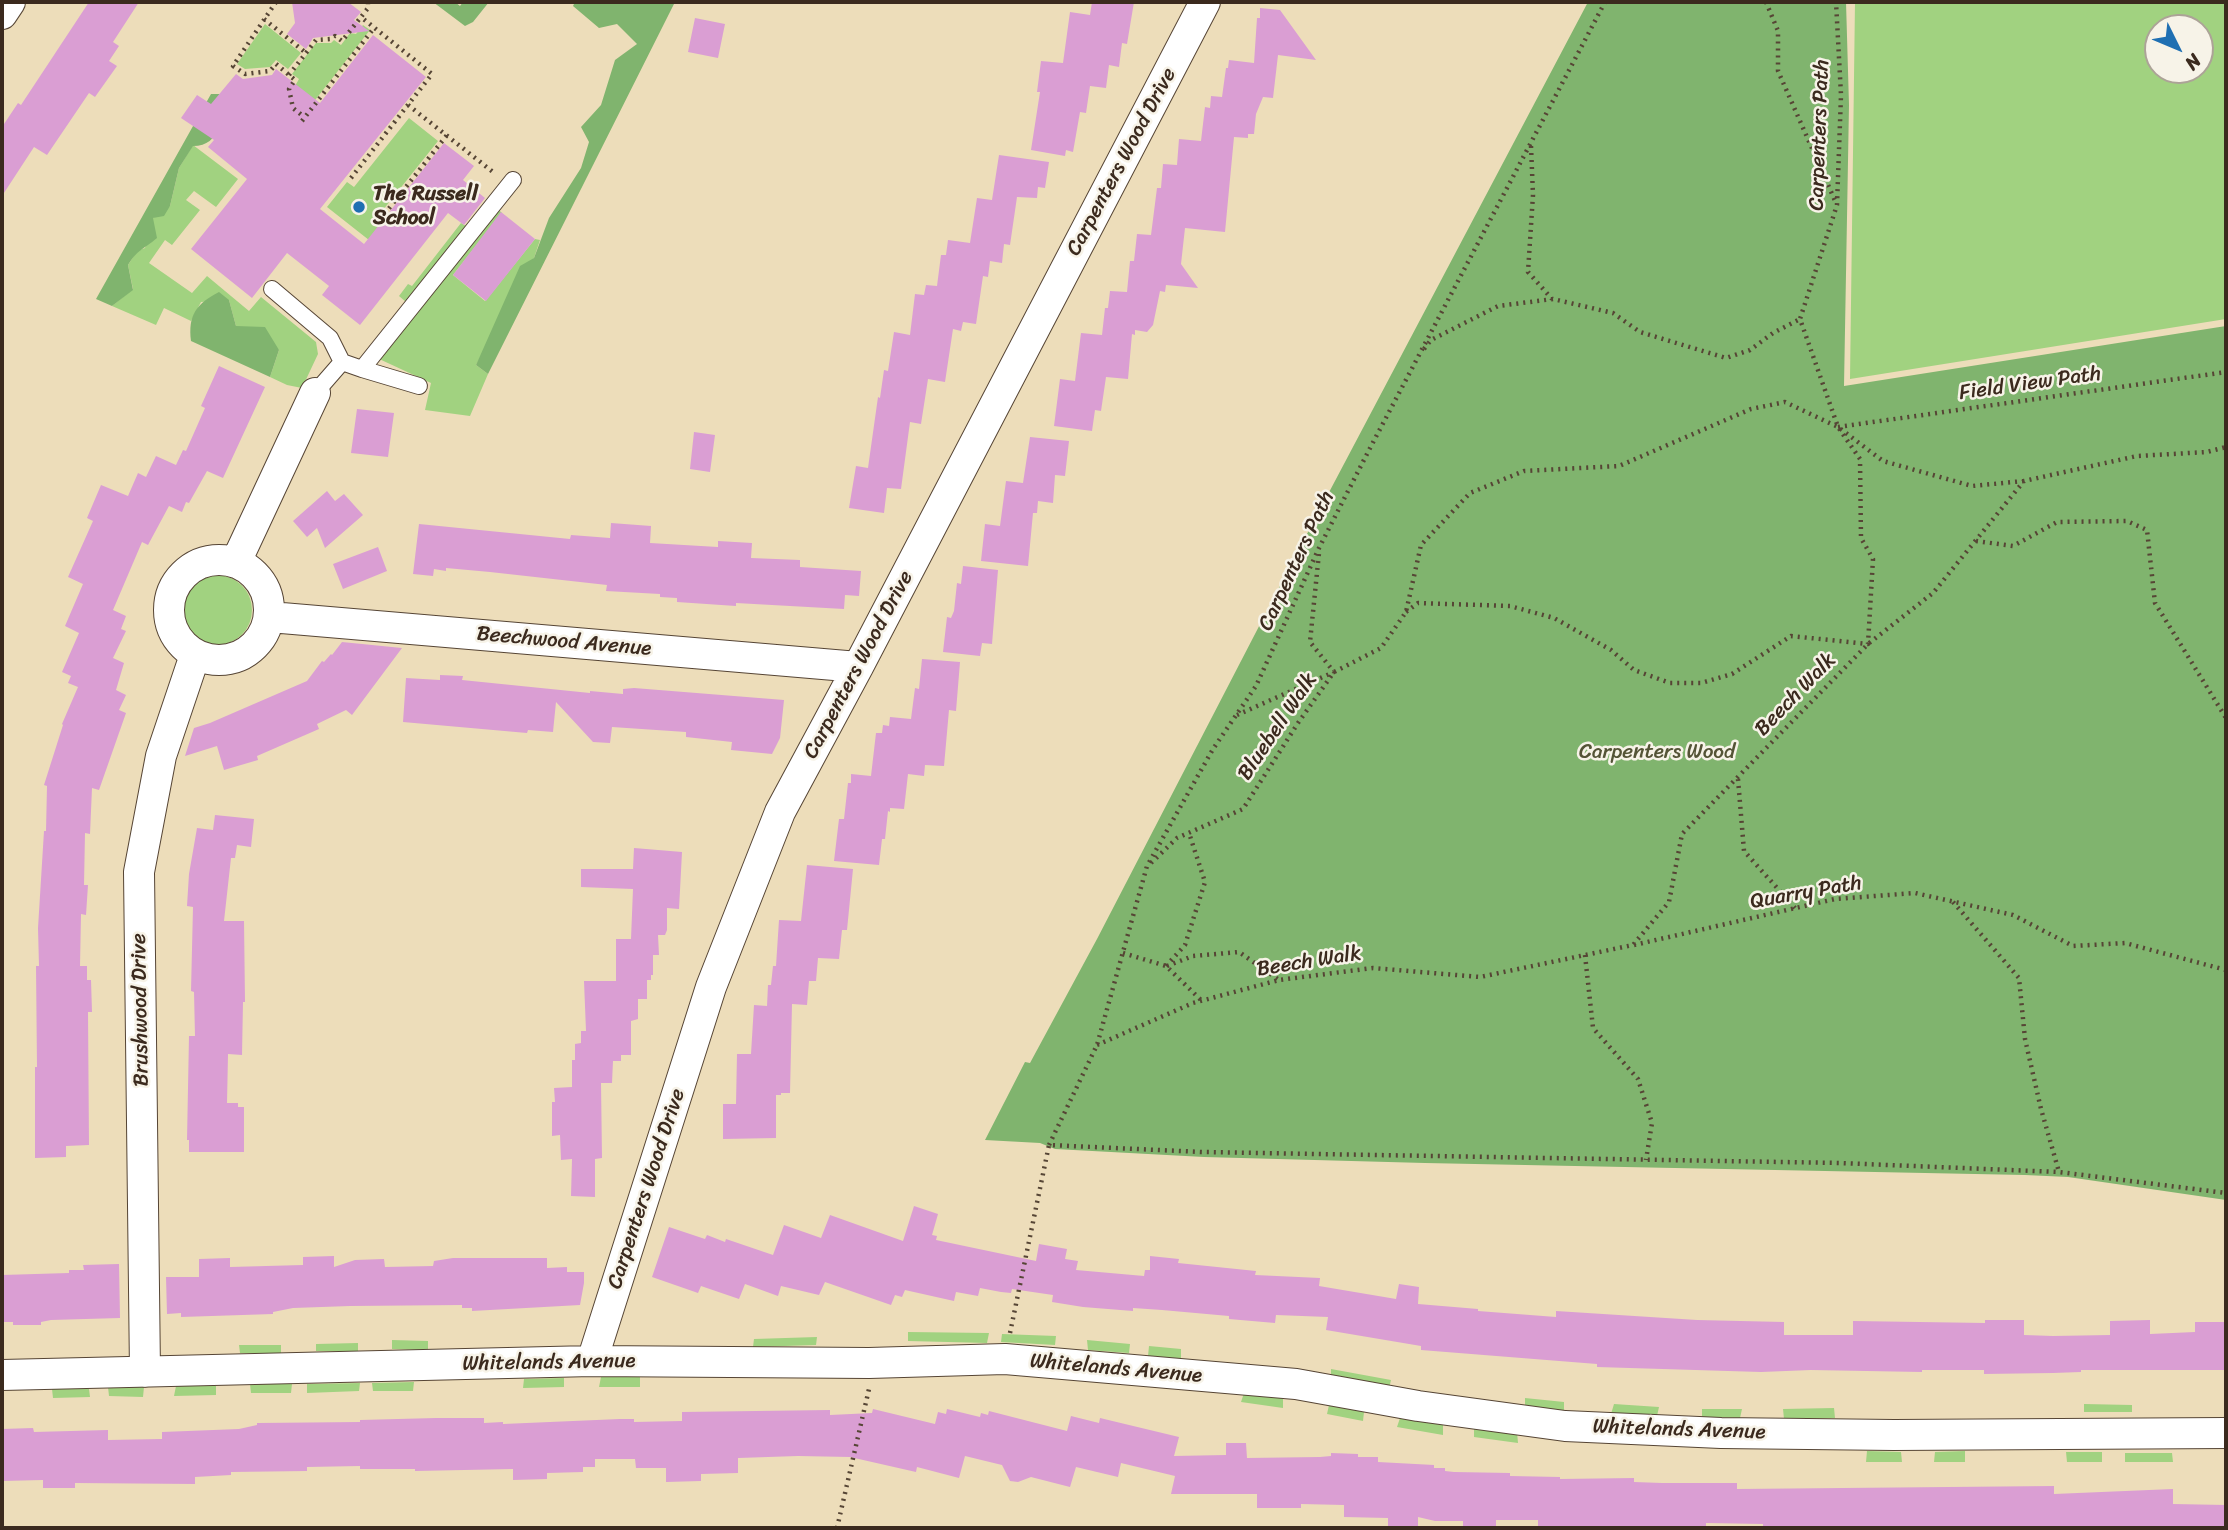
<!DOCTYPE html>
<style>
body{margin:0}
#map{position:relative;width:2228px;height:1530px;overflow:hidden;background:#edddba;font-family:Sriracha,sans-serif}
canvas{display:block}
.frame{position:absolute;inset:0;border:4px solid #3b2a1e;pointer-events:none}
.north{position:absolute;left:2144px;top:14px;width:70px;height:70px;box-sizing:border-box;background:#f7f3e8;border:2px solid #aca397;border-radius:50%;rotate:133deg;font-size:19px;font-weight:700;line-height:28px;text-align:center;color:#3b2a1e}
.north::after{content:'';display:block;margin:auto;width:24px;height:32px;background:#1f6fb2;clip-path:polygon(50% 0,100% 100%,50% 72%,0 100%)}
</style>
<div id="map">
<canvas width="2228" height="1530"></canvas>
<div class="frame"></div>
<div class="north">N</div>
</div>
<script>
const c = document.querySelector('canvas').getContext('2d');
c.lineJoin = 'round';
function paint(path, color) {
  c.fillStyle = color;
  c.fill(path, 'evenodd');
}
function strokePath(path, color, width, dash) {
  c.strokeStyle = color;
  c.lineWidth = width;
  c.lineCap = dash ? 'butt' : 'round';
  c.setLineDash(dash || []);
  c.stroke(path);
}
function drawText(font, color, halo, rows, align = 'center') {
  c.font = font + ' Sriracha,sans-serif';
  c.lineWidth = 5;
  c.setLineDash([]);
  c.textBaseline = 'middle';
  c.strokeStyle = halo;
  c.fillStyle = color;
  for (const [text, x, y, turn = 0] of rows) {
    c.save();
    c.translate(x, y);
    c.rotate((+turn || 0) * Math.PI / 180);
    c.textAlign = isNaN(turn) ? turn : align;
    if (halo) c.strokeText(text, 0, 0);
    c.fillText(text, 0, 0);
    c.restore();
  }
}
paint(new Path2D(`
 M 1855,2 L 2226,2 L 2226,319 L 1850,379 ZM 2158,28 L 2200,28 L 2200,70 L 2158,70 Z
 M 265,24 L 301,53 L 288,69 L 276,60 L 270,67 L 245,69 L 237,64 Z
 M 363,25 L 370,30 L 305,113 L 295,86 L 299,79 L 292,74 L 316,43 L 331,43 L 334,40 L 341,45 L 350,33 L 356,34 Z
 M 409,118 L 438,141 L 379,215 L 389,224 L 374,244 L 327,207 L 347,182 L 354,187 Z
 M 193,145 L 238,179 L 216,207 L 194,191 L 186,200 L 200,210 L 172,245 L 165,240 L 149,263 L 192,293 L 207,276 L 249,311 L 261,297 L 316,342 L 318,354 L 302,388 L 287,385 L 270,377 L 279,350 L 236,326 L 229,300 L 201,302 L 191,321 L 164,308 L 156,325 L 112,306 L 133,289 L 128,265 L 137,251 L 145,248 L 153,218 L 170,206 L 179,168 Z
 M 497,208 L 502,213 L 453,275 L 485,301 L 535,239 L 540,240 L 534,258 L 476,365 L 488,374 L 470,416 L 425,410 L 431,383 L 377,358 Z
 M 461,223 L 466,226 L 406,302 L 399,296 L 408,284 L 412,286 Z
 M182 610a35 35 0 1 1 70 0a35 35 0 1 1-70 0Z
 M 908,1332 L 989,1333 L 987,1343 L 908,1341 Z
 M 1002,1334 L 1056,1336 L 1055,1345 L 1001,1342 Z
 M 817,1337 L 816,1345 L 753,1347 L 754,1339 Z
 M 392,1340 L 428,1341 L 428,1350 L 392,1349 Z
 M 1087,1340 L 1130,1344 L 1129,1353 L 1088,1350 Z
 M 358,1343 L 358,1351 L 316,1351 L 316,1344 Z
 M 239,1345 L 281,1345 L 281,1353 L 240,1353 Z
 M 1149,1346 L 1181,1349 L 1181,1359 L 1148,1356 Z
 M 1331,1369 L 1391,1380 L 1389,1389 L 1331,1379 Z
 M 601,1377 L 640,1377 L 640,1387 L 599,1387 Z
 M 564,1378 L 564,1387 L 523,1388 L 524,1379 Z
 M 414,1382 L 413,1391 L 373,1391 L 372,1383 Z
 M 360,1383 L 359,1391 L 307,1393 L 307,1384 Z
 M 250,1384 L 292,1384 L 291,1393 L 251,1393 Z
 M 176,1386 L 216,1386 L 216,1395 L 174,1396 Z
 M 108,1387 L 144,1387 L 143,1397 L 109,1396 Z
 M 52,1389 L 89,1389 L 90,1397 L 53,1398 Z
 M 1244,1393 L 1283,1398 L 1283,1408 L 1241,1402 Z
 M 1525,1398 L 1564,1402 L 1564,1412 L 1525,1408 Z
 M 1614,1404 L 1659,1407 L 1657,1416 L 1611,1414 Z
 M 2084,1404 L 2132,1405 L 2132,1412 L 2084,1412 Z
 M 1329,1405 L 1364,1412 L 1363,1421 L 1327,1414 Z
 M 1834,1408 L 1835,1418 L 1784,1419 L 1783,1409 Z
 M 1702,1409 L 1742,1409 L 1740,1418 L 1702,1417 Z
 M 1400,1418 L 1443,1425 L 1443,1435 L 1397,1427 Z
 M 1474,1429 L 1517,1432 L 1518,1443 L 1474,1437 Z
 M 1867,1451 L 1901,1452 L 1902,1462 L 1866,1462 Z
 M 1965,1451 L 1965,1462 L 1934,1462 L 1935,1452 Z
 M 2066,1452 L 2102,1452 L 2102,1462 L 2067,1462 Z
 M 2125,1453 L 2172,1453 L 2173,1462 L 2125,1462 Z`), '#a1d280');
paint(new Path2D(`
 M 433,2 L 455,2 L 460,6 L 463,2 L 489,2 L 473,22 L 465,26 Z
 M 575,2 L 675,2 L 488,374 L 476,365 L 520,266 L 534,258 L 549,218 L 581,168 L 589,142 L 581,127 L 601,105 L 615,60 L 637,44 L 617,24 L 599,28 L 573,6 Z
 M 1588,2 L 1846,2 L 1849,105 L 1844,386 L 2226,326 L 2226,1200 L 2068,1177 L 2025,1175 L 1425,1163 L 1204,1157 L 1055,1149 L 1040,1143 L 985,1140 L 1025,1062 L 1030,1063 L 1097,939 L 1298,551 Z
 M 211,94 L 227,94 C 221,116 222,146 193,146 L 179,168 L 170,206 L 164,216 L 153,218 L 157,238 C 143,250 138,249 128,265 L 133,290 L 112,306 L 96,299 Z
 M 219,292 L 229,300 L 236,326 L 265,327 L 279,350 L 270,377 L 191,341 C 188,315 196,304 219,292 Z`), '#80b46e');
paint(new Path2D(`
 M 89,2 L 139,2 L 113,42 L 119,46 L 109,61 L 117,66 L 95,97 L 89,93 L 47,155 L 34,147 L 2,196 L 2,127 L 18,103 L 21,105 Z
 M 292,2 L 348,2 L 361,12 L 354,20 L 369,31 L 313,38 L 306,49 L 287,34 L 295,23 Z
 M 1092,2 L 1134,2 L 1127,44 L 1122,43 L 1119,67 L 1109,65 L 1106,88 L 1090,86 L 1086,113 L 1080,112 L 1073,152 L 1066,150 L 1065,156 L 1031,150 L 1040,92 L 1037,92 L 1041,61 L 1063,63 L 1070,12 L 1090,15 Z
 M 1260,8 L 1280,10 L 1316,60 L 1278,55 L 1273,98 L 1263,97 L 1256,114 L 1254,134 L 1248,134 L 1248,138 L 1234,137 L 1225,232 L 1185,228 L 1181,264 L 1198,288 L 1166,285 L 1165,292 L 1160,291 L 1153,325 L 1147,332 L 1135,330 L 1135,335 L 1132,334 L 1128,379 L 1106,377 L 1101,411 L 1095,410 L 1092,431 L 1054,426 L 1060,379 L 1075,381 L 1081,333 L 1102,335 L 1105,308 L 1108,308 L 1110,291 L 1127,292 L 1130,261 L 1134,261 L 1137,234 L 1151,235 L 1157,188 L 1161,188 L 1163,164 L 1177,165 L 1179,139 L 1201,141 L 1205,107 L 1210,108 L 1211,96 L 1222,97 L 1226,68 L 1228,68 L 1229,60 L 1254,63 L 1257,18 L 1260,18 Z
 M 695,18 L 725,24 L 718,58 L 688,52 Z
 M 373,35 L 426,77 L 320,209 L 364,244 L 444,143 L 474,166 L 463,180 L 485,198 L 464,225 L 448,213 L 360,325 L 322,295 L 329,286 L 287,253 L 252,298 L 191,249 L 247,179 L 208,147 L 214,140 L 181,118 L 197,95 L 211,104 L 236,74 L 243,79 L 272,75 L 276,69 L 320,103 Z
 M 999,155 L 1049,162 L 1045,188 L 1038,187 L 1037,198 L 1017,197 L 1010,245 L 1004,244 L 1002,263 L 990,261 L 988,277 L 983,276 L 976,324 L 963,322 L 961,331 L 953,329 L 945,382 L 928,379 L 921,424 L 910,422 L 901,489 L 887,488 L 884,513 L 849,508 L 856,466 L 868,468 L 878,397 L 880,398 L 884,370 L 888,371 L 894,332 L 910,335 L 915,294 L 924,295 L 926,285 L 937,286 L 941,255 L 946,255 L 948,240 L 970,243 L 977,198 L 992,200 Z
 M 501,212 L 535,239 L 486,301 L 453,275 Z
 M 219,366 L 265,387 L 223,478 L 207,471 L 189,503 L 186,502 L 182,512 L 169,506 L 148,545 L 142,542 L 113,610 L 126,616 L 121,629 L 126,631 L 113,658 L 124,663 L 116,690 L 126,695 L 119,710 L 126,713 L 99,790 L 92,788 L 90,834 L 85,833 L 84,885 L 88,885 L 86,915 L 81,914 L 80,966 L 87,966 L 87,980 L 91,980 L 92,1012 L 88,1012 L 89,1145 L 66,1146 L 66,1157 L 35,1158 L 35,1067 L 37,1067 L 36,966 L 39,966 L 38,928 L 44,831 L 46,831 L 47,786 L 44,785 L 63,725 L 62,724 L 78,687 L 68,683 L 71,676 L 62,672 L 79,633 L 65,626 L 83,584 L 68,577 L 93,521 L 87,518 L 101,485 L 128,496 L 138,473 L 146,477 L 156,456 L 176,465 L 183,450 L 186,451 L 205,408 L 201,406 Z
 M 357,409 L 394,413 L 388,457 L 351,453 Z
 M 694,432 L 715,435 L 710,472 L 690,469 Z
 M 1030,437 L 1069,441 L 1065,476 L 1055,475 L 1053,503 L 1038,501 L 1037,513 L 1033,513 L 1028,566 L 981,561 L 985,524 L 1000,526 L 1006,481 L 1023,483 Z
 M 327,491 L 335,501 L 344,494 L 363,515 L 325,548 L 317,528 L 307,537 L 293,521 Z
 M 611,523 L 651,526 L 650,543 L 718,547 L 718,541 L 752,543 L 751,558 L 800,560 L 800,567 L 861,571 L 859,596 L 845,595 L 844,609 L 736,603 L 736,606 L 677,602 L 677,598 L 660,597 L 660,594 L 606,591 L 607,585 L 490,572 L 446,568 L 446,571 L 434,569 L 433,576 L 413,574 L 419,524 L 570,539 L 571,535 L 610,538 Z
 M 378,547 L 387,571 L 343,589 L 333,564 Z
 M 963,566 L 998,570 L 992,644 L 982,643 L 980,656 L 943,652 L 947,617 L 951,618 L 954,611 L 957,583 L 961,584 Z
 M 342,642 L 402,648 L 352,715 L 346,710 L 317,724 L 319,729 L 257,756 L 258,760 L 224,770 L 217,746 L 185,756 L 194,728 L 210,723 L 307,681 L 322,661 L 324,662 L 331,654 L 332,655 Z
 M 922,659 L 960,662 L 956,711 L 949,710 L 944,766 L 925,765 L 924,776 L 908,774 L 904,809 L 890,808 L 890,812 L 888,811 L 885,839 L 882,839 L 879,865 L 834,861 L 839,819 L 844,819 L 848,783 L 851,783 L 851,774 L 871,776 L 876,733 L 882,733 L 883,725 L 889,726 L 890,717 L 911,719 L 915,688 L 919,689 Z
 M 440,675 L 463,676 L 462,680 L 590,693 L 590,691 L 623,694 L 623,689 L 634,688 L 784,700 L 780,738 L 772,754 L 731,750 L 732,742 L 686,737 L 686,732 L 612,727 L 610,743 L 593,742 L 556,702 L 553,732 L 528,730 L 527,733 L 403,722 L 406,678 L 440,680 Z
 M 215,815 L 254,819 L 251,847 L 237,845 L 235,858 L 231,858 L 224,921 L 244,921 L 245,1002 L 243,1002 L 242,1055 L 228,1054 L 227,1103 L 238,1103 L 238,1107 L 244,1107 L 244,1152 L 189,1152 L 189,1140 L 187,1140 L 189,1036 L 195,1036 L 194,992 L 191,991 L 193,907 L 187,906 L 189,874 L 197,828 L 213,830 Z
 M 634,848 L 682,852 L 679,909 L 667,908 L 667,930 L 665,935 L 658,935 L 659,955 L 653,955 L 653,975 L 651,975 L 651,980 L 647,980 L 647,999 L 638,999 L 638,1019 L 631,1021 L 631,1055 L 621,1055 L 621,1061 L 613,1061 L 612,1083 L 601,1083 L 602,1158 L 595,1159 L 595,1197 L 571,1196 L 572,1159 L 561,1160 L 560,1135 L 552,1136 L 552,1102 L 555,1102 L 554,1088 L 572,1087 L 572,1060 L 575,1060 L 575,1044 L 581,1043 L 581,1031 L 586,1031 L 584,981 L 616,981 L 616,939 L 631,939 L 633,889 L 581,887 L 581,869 L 633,869 Z
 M 807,865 L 853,869 L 847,930 L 842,930 L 839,959 L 818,958 L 816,981 L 809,981 L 807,1005 L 792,1004 L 790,1093 L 781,1093 L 781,1095 L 776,1095 L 776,1138 L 723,1139 L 723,1104 L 736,1104 L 737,1054 L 751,1054 L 754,1005 L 767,1006 L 768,985 L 771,985 L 773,966 L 776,966 L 779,920 L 801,921 Z
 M 914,1206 L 938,1214 L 932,1235 L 937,1236 L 936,1240 L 1036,1261 L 1039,1244 L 1067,1249 L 1065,1259 L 1078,1261 L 1076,1270 L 1144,1276 L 1145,1270 L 1150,1270 L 1150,1256 L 1179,1259 L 1178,1263 L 1256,1271 L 1255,1275 L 1320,1278 L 1319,1286 L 1396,1299 L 1399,1284 L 1419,1287 L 1418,1304 L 1478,1309 L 1478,1311 L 1556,1317 L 1556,1311 L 1697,1320 L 1784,1322 L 1784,1335 L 1853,1335 L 1853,1321 L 1985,1323 L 1985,1320 L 2024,1320 L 2024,1335 L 2053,1336 L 2110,1335 L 2110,1321 L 2150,1320 L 2150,1334 L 2195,1332 L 2195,1322 L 2226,1322 L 2226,1370 L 2081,1370 L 2081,1372 L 2053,1373 L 1984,1374 L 1984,1370 L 1922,1370 L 1922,1372 L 1811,1370 L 1761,1372 L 1597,1367 L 1597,1364 L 1421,1350 L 1421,1346 L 1326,1330 L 1328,1317 L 1276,1315 L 1275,1323 L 1229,1319 L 1229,1316 L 1162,1310 L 1133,1308 L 1133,1311 L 1083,1307 L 1052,1302 L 1053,1295 L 1012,1289 L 1011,1293 L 1001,1292 L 980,1288 L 978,1296 L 956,1292 L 954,1301 L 905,1290 L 902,1297 L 895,1295 L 891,1305 L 825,1282 L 819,1295 L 781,1286 L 778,1296 L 745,1284 L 739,1299 L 701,1286 L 698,1293 L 652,1277 L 669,1227 L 705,1239 L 707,1235 L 725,1242 L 726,1239 L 773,1255 L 784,1225 L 821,1238 L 830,1215 L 903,1241 Z
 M 334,1256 L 334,1267 L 355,1260 L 384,1259 L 385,1267 L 433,1266 L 434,1261 L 453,1258 L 547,1258 L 547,1268 L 567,1267 L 567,1272 L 584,1272 L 584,1283 L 580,1305 L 472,1311 L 472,1308 L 462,1308 L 462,1305 L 350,1306 L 293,1308 L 273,1312 L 273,1314 L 181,1317 L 181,1313 L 167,1314 L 166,1277 L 199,1277 L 199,1259 L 230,1258 L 230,1267 L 303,1265 L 303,1257 Z
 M 119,1264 L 120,1318 L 51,1320 L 41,1322 L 41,1325 L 13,1325 L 13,1322 L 2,1322 L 2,1275 L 69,1273 L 69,1270 L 84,1270 L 83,1265 Z
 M 873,1409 L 935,1424 L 938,1412 L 946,1414 L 947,1409 L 980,1417 L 981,1413 L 988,1415 L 989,1411 L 1067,1431 L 1071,1416 L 1099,1423 L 1100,1418 L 1179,1437 L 1174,1456 L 1226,1455 L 1226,1443 L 1246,1443 L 1247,1458 L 1320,1457 L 1331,1456 L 1331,1453 L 1358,1454 L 1358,1457 L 1378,1457 L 1378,1462 L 1434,1465 L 1434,1468 L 1445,1468 L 1445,1471 L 1454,1472 L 1510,1473 L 1510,1476 L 1560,1477 L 1560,1479 L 1634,1478 L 1634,1482 L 1662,1483 L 1737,1483 L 1737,1489 L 2054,1486 L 2054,1494 L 2173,1489 L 2173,1504 L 2226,1505 L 2226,1528 L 1763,1528 L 1763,1524 L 1706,1523 L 1706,1528 L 1538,1528 L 1538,1520 L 1496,1520 L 1496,1528 L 1463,1528 L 1463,1521 L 1435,1521 L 1418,1517 L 1418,1527 L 1388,1527 L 1388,1518 L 1344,1517 L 1344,1505 L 1301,1504 L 1301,1508 L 1257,1508 L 1257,1494 L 1171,1494 L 1175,1476 L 1121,1463 L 1118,1477 L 1076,1467 L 1070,1487 L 1031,1477 L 1018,1482 L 1010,1481 L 1002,1465 L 965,1456 L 959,1478 L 917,1467 L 916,1472 L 850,1457 L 798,1456 L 738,1458 L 738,1473 L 701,1474 L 701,1481 L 666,1482 L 666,1468 L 636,1468 L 635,1459 L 595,1459 L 595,1467 L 583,1467 L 583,1472 L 547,1473 L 547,1479 L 513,1480 L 513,1469 L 415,1471 L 415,1469 L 360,1469 L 360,1466 L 307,1467 L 307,1471 L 231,1472 L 231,1475 L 195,1477 L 195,1484 L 75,1483 L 75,1488 L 43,1488 L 43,1480 L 2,1481 L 2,1429 L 33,1428 L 34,1432 L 108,1430 L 108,1440 L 162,1439 L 162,1432 L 239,1429 L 257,1425 L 257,1423 L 360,1422 L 360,1420 L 436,1418 L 484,1418 L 484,1423 L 503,1422 L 503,1424 L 620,1419 L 634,1419 L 634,1422 L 682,1421 L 682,1412 L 830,1410 L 830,1415 L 872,1413 Z`), '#da9ed3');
const service = new Path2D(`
 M 272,289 L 330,338 L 342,362 L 315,393
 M 342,362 L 362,369 L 513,180
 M 362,369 L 419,386`);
const minor = new Path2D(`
 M 2,14 L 10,2
 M169 610a50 50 0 1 1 100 0a50 50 0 1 1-100 0Z
 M 236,562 L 315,393
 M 270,617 L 858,667
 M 592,1361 L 711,987 L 780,812 L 858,667 L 1205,2
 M 145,1372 L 139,872 L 161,756 L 195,655
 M 2,1375 L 592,1361 L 869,1363 L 1005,1359 L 1296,1384 L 1418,1406 L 1565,1426 L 1721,1433 L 1894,1435 L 2226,1433`);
strokePath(service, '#564535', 18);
strokePath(minor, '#564535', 32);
strokePath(new Path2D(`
 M 276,2 L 233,66 L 245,74 L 270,71 L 276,64 L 295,80 L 289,89 L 293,108 L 304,117
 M 1766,2 L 1778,31 L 1778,71 L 1836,203
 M 264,19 L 306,53
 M 289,75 L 316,40 L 331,39 L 335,36 L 342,41 L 361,17
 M 408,105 L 493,172
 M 302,121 L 374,28
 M 1531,146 L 1533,195 L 1528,272 L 1552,299
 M 351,178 L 432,74 L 361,17 L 368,8 L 368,2
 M 392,223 L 383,216 L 447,135
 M 1424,349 L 1431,340 L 1498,306 L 1553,299 L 1613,313 L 1640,332 L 1726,358 L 1750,350 L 1773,333 L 1800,319
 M 1838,427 L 2226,372
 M 1976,541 L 2013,546 L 2057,522 L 2127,521 L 2147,530 L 2155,603 L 2226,718
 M 1406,612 L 1418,603 L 1510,606 L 1554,618 L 1611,650 L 1634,670 L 1670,683 L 1701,683 L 1732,674 L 1791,636 L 1868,644 L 1873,559 L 1861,538 L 1860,459 L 1838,427 L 1800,319 L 1837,205 L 1841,95 L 1836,2
 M 1237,715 L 1334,672 L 1310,642 L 1319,553
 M 1738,779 L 1744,851 L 1795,908
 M 1151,863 L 1177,838 L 1243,809 L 1298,723 L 1334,672 L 1381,648 L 1406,612 L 1421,545 L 1470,493 L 1524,471 L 1619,466 L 1751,409 L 1785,402 L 1838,427 L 1883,461 L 1972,486 L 2024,481
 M 1953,902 L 2019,978 L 2025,1039 L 2041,1109 L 2059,1172
 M 1634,945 L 1835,899 L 1915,893 L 2013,915 L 2073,946 L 2125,943 L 2226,970
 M 1123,953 L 1166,966 L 1202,1001
 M 1585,955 L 1593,1028 L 1638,1079 L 1652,1123 L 1646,1160
 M 1166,966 L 1185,945 L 1205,882 L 1189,833
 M 1167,966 L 1193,956 L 1239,952 L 1279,980
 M 1097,1045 L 1193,1003 L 1279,980 L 1373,968 L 1480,977 L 1633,945 L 1669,902 L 1682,834 L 1868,644 L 1933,593 L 2024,481 L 2137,456 L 2207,452 L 2226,447
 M 1049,1145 L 1097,1045 L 1147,866 L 1213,749 L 1256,686 L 1319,548 L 1369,450 L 1605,2
 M 1010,1333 L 1049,1145 L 1202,1152 L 1840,1163 L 2059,1172 L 2226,1193
 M 837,1528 L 869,1389`), '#564535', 4.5, [2, 5]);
strokePath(service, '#fff', 16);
strokePath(minor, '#fff', 30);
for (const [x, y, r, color] of [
 [359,207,7,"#1f6fb2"]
]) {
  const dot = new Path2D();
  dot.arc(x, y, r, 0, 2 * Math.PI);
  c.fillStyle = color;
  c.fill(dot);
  strokePath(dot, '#f7f3e8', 2.5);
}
drawText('21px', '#3b2a1e', '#f7f3e8', [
 ["Carpenters Path",1820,135,-88],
 ["Carpenters Wood Drive",1122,162,-62],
 ["Field View Path",2030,384,-8],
 ["Carpenters Path",1297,561,-65],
 ["Beechwood Avenue",564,642,5],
 ["Carpenters Wood Drive",859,665,-62],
 ["Beech Walk",1796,695,-46],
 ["Bluebell Walk",1278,727,-56],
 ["Quarry Path",1806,893,-10],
 ["Beech Walk",1309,962,-9],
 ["Brushwood Drive",141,1010,-91],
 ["Carpenters Wood Drive",647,1189,-72],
 ["Whitelands Avenue",549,1363,-1],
 ["Whitelands Avenue",1116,1369,5],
 ["Whitelands Avenue",1679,1430,2]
]);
drawText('bold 21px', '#3b2a1e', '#f7f3e8', [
 ["The Russell",373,195],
 ["School",373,219]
], 'left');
drawText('21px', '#545436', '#f7f3e8', [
 ["Carpenters Wood",1657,753]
]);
</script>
